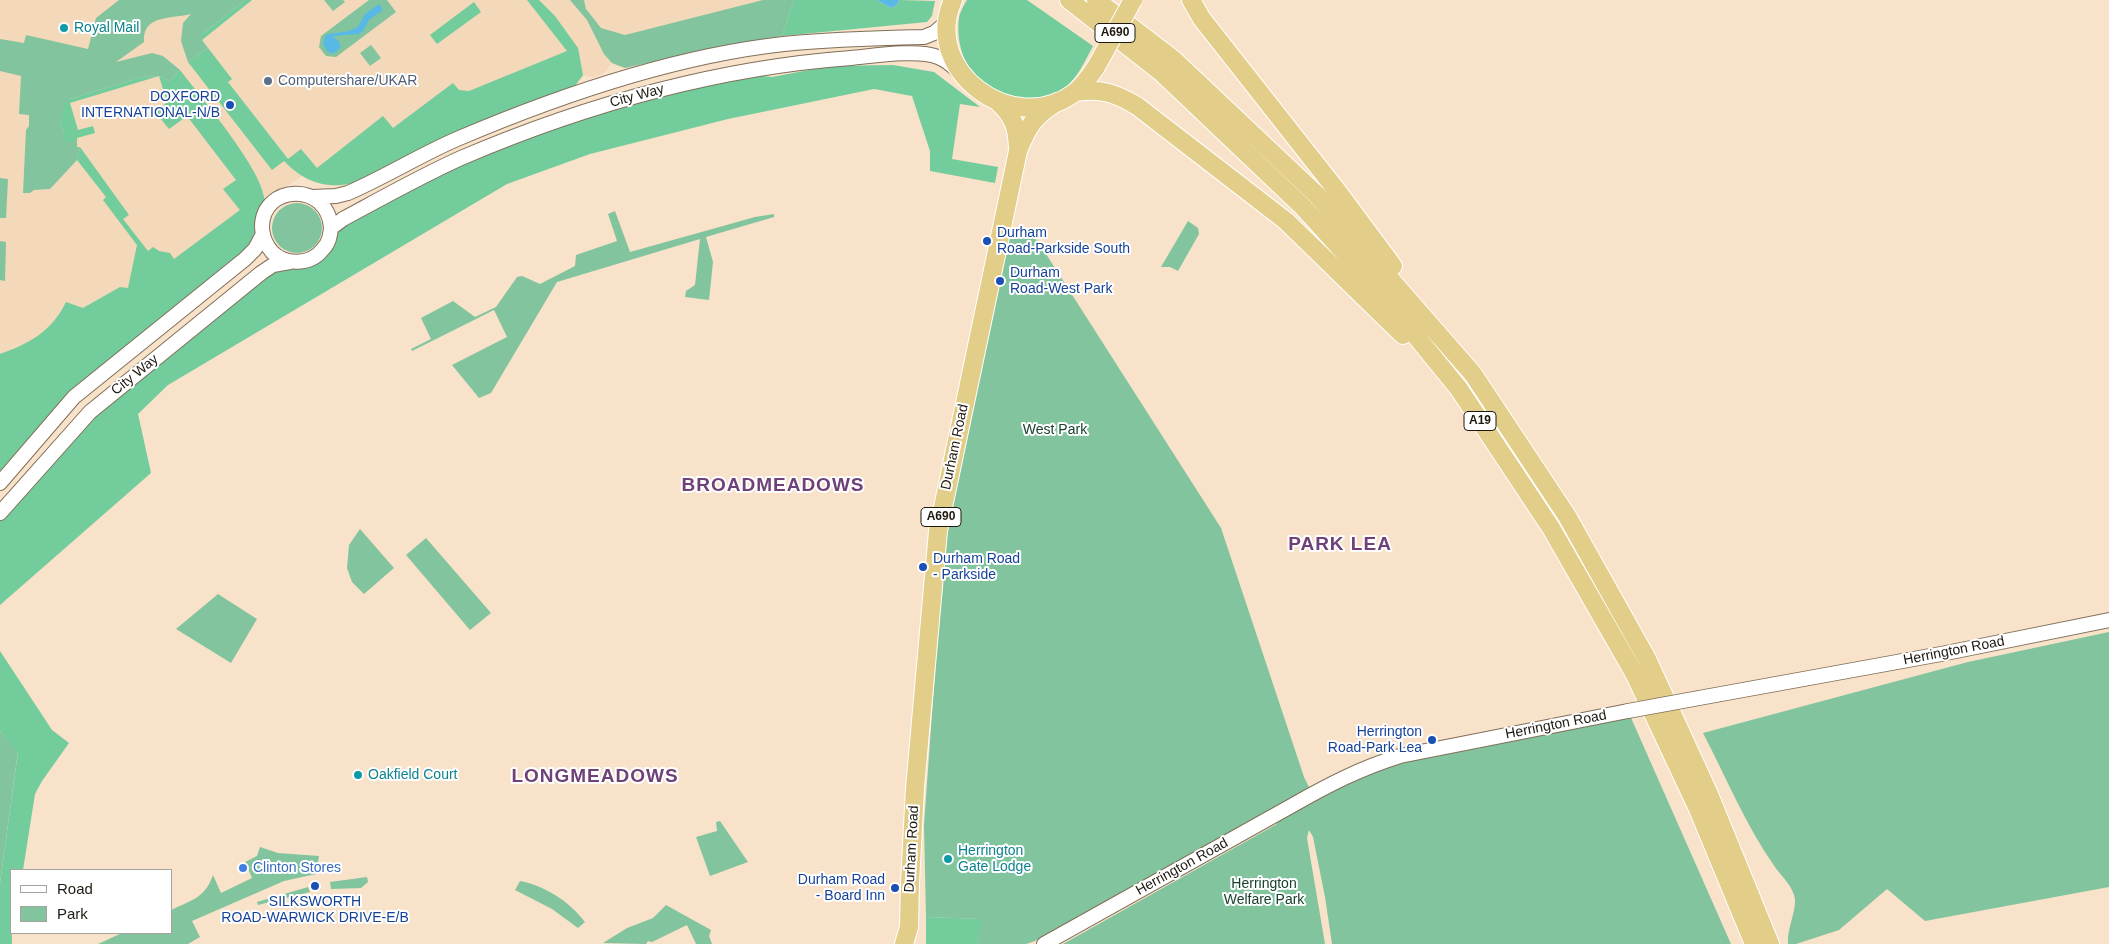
<!DOCTYPE html>
<style>
body{margin:0}
#map{position:relative;width:2109px;height:944px;overflow:hidden;background:#f8e2c9;font-family:Helvetica,sans-serif}
canvas{display:block}
.legend{position:absolute;left:10px;top:869px;width:162px;height:65px;box-sizing:border-box;background:#fff;border:1px solid #a5a39f;margin:0;padding:6px 9px;list-style:none;font-size:15px;color:#1f180f}
.legend li{display:flex;align-items:center;gap:10px;height:25px}
.legend b{width:25px;border:1px solid #a5a39f}
</style>
<div id="map">
<canvas width="2109" height="944"></canvas>
<ul class="legend">
<li><b style="height:6px;background:#fff"></b>Road</li>
<li><b style="height:14px;background:#82c49e"></b>Park</li>
</ul>
</div>
<script>
const c = document.querySelector('canvas').getContext('2d');
c.lineJoin = 'round';
function paint(path, color) {
  c.fillStyle = color;
  c.fill(path, 'evenodd');
}
function strokePath(path, color, width, dash) {
  c.strokeStyle = color;
  c.lineWidth = width;
  c.lineCap = dash ? 'butt' : 'round';
  c.setLineDash(dash || []);
  c.stroke(path);
}
function drawText(font, color, halo, rows, align = 'center') {
  c.font = font + ' Helvetica,sans-serif';
  c.lineWidth = 4;
  c.setLineDash([]);
  c.textBaseline = 'middle';
  c.strokeStyle = halo;
  c.fillStyle = color;
  for (const [text, x, y, turn = 0] of rows) {
    c.save();
    c.translate(x, y);
    c.rotate((+turn || 0) * Math.PI / 180);
    c.textAlign = isNaN(turn) ? turn : align;
    if (halo) c.strokeText(text, 0, 0);
    c.fillText(text, 0, 0);
    c.restore();
  }
}
paint(new Path2D(`
 M 0,0 L 794,0 L 782,36 L 700,51 L 630,68 L 618,67 L 612,63 L 603,74 L 593,77 L 584,75 L 575,86 L 468,127 L 342,187 L 325,185 L 302,176 L 252,210 L 0,419 Z`), '#f3d8b9');
paint(new Path2D(`
 M 119,0 L 245,0 L 202,34 L 202,40 L 208,48 L 188,62 L 181,41 L 183,23 L 191,14 C 173,19 142,14 144,42 L 116,62 L 152,53 L 163,56 L 180,70 L 169,81 L 159,76 L 142,77 L 69,99 L 60,124 L 64,132 L 64,141 L 77,141 L 77,147 L 80,147 L 77,160 L 50,189 L 34,190 L 30,193 L 23,193 L 26,130 L 29,126 L 29,115 L 19,114 L 21,76 L 0,71 L 0,39 L 24,43 L 26,35 L 88,49 L 96,18 Z
 M 324,0 L 343,0 L 345,2 L 333,11 Z
 M 369,0 L 387,0 L 396,12 L 336,57 L 326,56 L 319,47 L 321,36 Z
 M 570,0 L 584,0 L 586,9 L 601,28 L 625,35 L 763,0 L 794,0 L 782,36 L 700,51 L 625,68 L 612,63 L 604,54 L 587,20 Z
 M 371,45 L 381,58 L 370,66 L 360,53 Z
 M 0,178 L 8,179 L 6,218 L 0,218 Z
 M272 228a25 25 0 1 1 50 0a25 25 0 1 1-50 0Z
 M 615,211 L 630,252 L 755,217 L 774,214 L 774,217 L 706,237 L 713,262 L 709,300 L 685,297 L 686,291 L 695,285 L 700,239 L 557,282 L 491,393 L 479,398 L 452,365 L 507,337 L 494,310 L 412,351 L 411,349 L 431,339 L 421,318 L 453,301 L 475,317 L 496,307 L 517,277 L 522,276 L 540,284 L 575,266 L 576,255 L 617,241 L 608,214 Z
 M 1188,221 L 1198,228 L 1199,234 L 1178,271 L 1170,267 L 1161,267 Z
 M 1021,228 L 1027,230 L 1039,243 L 1221,528 L 1304,777 L 1309,787 L 1308,791 L 1301,795 L 1035,941 L 1026,944 L 977,944 L 981,919 L 926,917 L 924,825 L 944,547 L 950,503 L 1008,233 L 1014,229 Z
 M 0,241 L 6,242 L 5,281 L 0,280 Z
 M 360,529 L 394,568 L 364,594 L 352,582 L 347,568 L 349,545 Z
 M 426,538 L 491,613 L 470,630 L 406,555 Z
 M 218,594 L 257,619 L 231,663 L 176,629 Z
 M 2109,632 L 2109,887 L 1925,921 L 1887,889 L 1839,930 L 1796,944 L 1788,944 C 1787,928 1796,912 1795,899 C 1793,886 1782,877 1775,867 C 1746,826 1726,777 1703,733 L 1968,662 Z
 M 1628,711 L 1731,944 L 1332,944 L 1325,897 L 1313,837 L 1309,830 L 1307,838 L 1325,944 L 1063,944 L 1277,824 L 1273,817 L 1365,767 Z
 M 0,731 L 18,751 L 0,883 Z
 M 720,821 L 748,862 L 710,876 L 696,837 L 717,831 L 716,822 Z
 M 260,847 L 278,853 L 319,856 L 316,874 L 284,881 L 192,921 L 200,937 L 188,944 L 98,944 L 122,933 L 171,933 L 171,910 C 192,900 205,898 213,875 L 221,893 L 252,878 L 245,862 L 257,856 Z
 M 367,877 L 368,882 L 361,888 L 331,889 L 330,882 Z
 M 520,881 C 545,886 569,901 585,922 L 578,928 L 552,909 L 515,890 Z
 M 308,887 L 310,892 L 258,905 L 257,902 Z
 M 666,905 L 711,930 L 709,936 L 712,944 L 696,944 L 687,925 L 652,942 L 648,941 L 646,944 L 603,943 L 627,928 L 653,918 Z`), '#82c49e');
paint(new Path2D(`
 M 245,0 L 252,0 L 202,40 L 202,34 Z
 M 527,0 L 539,0 L 555,16 L 578,48 L 583,75 L 575,86 L 468,127 L 357,182 C 328,190 305,183 284,161 L 272,170 L 188,62 L 208,48 L 232,79 L 228,82 L 288,159 L 301,149 L 317,168 L 383,116 L 393,128 L 453,83 L 459,90 L 469,91 L 567,51 Z
 M 794,0 L 877,0 L 891,8 L 897,5 L 899,0 L 935,1 L 932,16 L 927,22 L 782,36 Z
 M 967,0 L 1027,0 L 1093,46 C 1084,63 1074,86 1055,94 C 1002,116 952,74 959,18 C 960,12 964,5 967,0 Z
 M 474,2 L 481,12 L 437,44 L 430,35 Z
 M 893,65 L 934,72 L 980,107 L 960,104 L 952,159 L 998,167 L 995,183 L 930,171 L 930,151 L 912,96 L 874,89 L 728,119 L 590,154 L 507,184 L 168,385 L 138,414 L 151,473 L 0,605 L 0,513 L 90,412 L 261,273 L 314,258 L 331,228 L 519,135 L 733,73 L 772,77 L 830,66 Z
 M 180,70 C 200,96 260,167 264,197 C 267,214 260,233 255,249 L 74,397 L 0,483 L 0,354 C 29,344 52,331 66,302 L 83,308 L 120,287 L 128,288 L 137,245 L 103,200 L 106,197 L 77,160 L 80,147 L 129,215 L 123,219 L 148,251 L 153,247 L 159,251 L 170,253 L 174,259 L 240,210 L 223,189 L 236,180 L 187,116 L 169,129 L 156,113 L 167,102 L 159,76 L 70,103 L 78,130 L 93,126 L 95,133 L 77,138 L 77,141 L 64,141 L 64,132 L 60,124 L 64,106 L 69,99 L 142,77 L 159,76 L 169,81 Z
 M 0,651 L 52,730 L 69,743 L 42,781 L 35,794 L 23,870 L 11,870 L 12,944 L 0,944 L 0,883 L 18,752 L 0,731 Z
 M 926,917 L 982,919 L 977,944 L 926,944 Z`), '#72cc9b');
paint(new Path2D(`
 M 877,0 L 899,0 L 897,5 L 891,8 Z
 M 379,4 L 383,10 L 369,20 L 363,31 L 359,34 L 333,36 L 339,42 L 341,47 L 333,54 L 327,51 L 323,44 L 325,36 L 329,34 L 349,31 L 358,27 L 365,14 Z`), '#58b9e7');
const secondary = new Path2D(`
 M 312,197 L 336,196 L 348,193 C 385,177 420,155 457,139 C 558,96 674,56 784,44 C 831,39 878,38 924,37 L 934,33 L 947,22
 M 331,228 C 328,181 262,184 262,227 C 262,236 266,245 272,252 C 286,266 311,265 323,249 C 329,243 330,236 331,228 L 343,219 C 382,198 421,176 461,158 C 585,105 716,68 851,58 C 873,56 918,49 938,57 C 946,60 953,66 959,72
 M 0,483 L 74,397 L 245,259 L 255,249 L 263,234
 M 0,513 L 90,412 L 261,273 L 273,265 L 290,262
 M 1699,698 L 1941,654 L 2109,620
 M 1044,944 L 1293,805 C 1328,785 1361,768 1400,756 L 1628,711`);
const highway = new Path2D(`
 M 953,0 C 921,71 1013,138 1074,93 C 1083,86 1090,76 1096,67
 M 1069,0 L 1162,73 L 1303,207 L 1381,293 L 1459,389 L 1551,528 L 1634,673 L 1698,809 L 1754,944
 M 1096,0 L 1174,60 L 1317,195 L 1473,374 L 1567,516 L 1647,659 L 1708,792 L 1770,944
 M 1191,0 L 1202,19 L 1338,192 L 1393,266
 M 1075,92 C 1101,88 1115,93 1137,106 L 1286,221 L 1403,335
 M 999,103 C 1014,117 1017,128 1018,148
 M 904,944 L 909,927 L 910,883 L 915,788 L 938,531 L 1018,151 C 1028,126 1034,116 1057,102`);
strokePath(secondary, '#826f59', 16);
strokePath(highway, '#fff', 20);
strokePath(secondary, '#fff', 14);
strokePath(highway, '#e2ce89', 18);
const secondaryBridge = new Path2D(`
 M 1628,711 L 1699,698`);
const highwayBridge = new Path2D(`
 M 1096,67 L 1133,0`);
strokePath(secondaryBridge, '#826f59', 16, []);
strokePath(highwayBridge, '#fff', 20, []);
strokePath(secondaryBridge, '#fff', 14);
strokePath(highwayBridge, '#e2ce89', 18);
for (const [x, y, r, color] of [
 [64,28,5,"#0f9aa8"],
 [268,81,5,"#5c6f8a"],
 [230,105,5,"#1a4fb4"],
 [987,241,5,"#1a4fb4"],
 [1000,281,5,"#1a4fb4"],
 [923,567,5,"#1a4fb4"],
 [1432,740,5,"#1a4fb4"],
 [358,775,5,"#0f9aa8"],
 [948,859,5,"#0f9aa8"],
 [243,868,5,"#3f7fe0"],
 [315,886,5,"#1a4fb4"],
 [895,888,5,"#1a4fb4"]
]) {
  const dot = new Path2D();
  dot.arc(x, y, r, 0, 2 * Math.PI);
  c.fillStyle = color;
  c.fill(dot);
  strokePath(dot, '#fff', 2);
}
for (const [x, y, w] of [
 [1115,33,40],
 [1480,421,32],
 [941,517,40]
]) {
  const box = new Path2D();
  box.roundRect(x - w / 2, y - 9.5, w, 19, 4);
  c.fillStyle = '#fff';
  c.fill(box);
  strokePath(box, '#1f180f', 1);
}
drawText('bold 12px', '#1f180f', null, [
 ["A690",1115,33],
 ["A19",1480,421],
 ["A690",941,517]
]);
drawText('14px', '#0d838f', '#fff', [
 ["Royal Mail",74,28],
 ["Oakfield Court",368,775],
 ["Herrington",958,851],
 ["Gate Lodge",958,867]
], 'left');
drawText('14px', '#4e5e75', '#fff', [
 ["Computershare/UKAR",278,81]
], 'left');
drawText('14px', '#1f180f', '#fff', [
 ["City Way",637,96,-15],
 ["City Way",135,375,-39],
 ["Durham Road",955,447,-78],
 ["Herrington Road",1954,651,-11],
 ["Herrington Road",1556,725,-11],
 ["Durham Road",912,849,-87],
 ["Herrington Road",1182,867,-29]
]);
drawText('14px', '#164399', '#fff', [
 ["DOXFORD",220,97],
 ["INTERNATIONAL-N/B",220,113],
 ["Durham",997,233,"left"],
 ["Road-Parkside South",997,249,"left"],
 ["Durham",1010,273,"left"],
 ["Road-West Park",1010,289,"left"],
 ["Durham Road",933,559,"left"],
 ["- Parkside",933,575,"left"],
 ["Herrington",1422,732],
 ["Road-Park Lea",1422,748],
 ["Durham Road",885,880],
 ["- Board Inn",885,896],
 ["SILKSWORTH",315,902,"center"],
 ["ROAD-WARWICK DRIVE-E/B",315,918,"center"]
], 'right');
drawText('14px', '#19402c', '#fff', [
 ["West Park",1055,430],
 ["Herrington",1264,884],
 ["Welfare Park",1264,900]
]);
drawText('14px', '#366cbe', '#fff', [
 ["Clinton Stores",253,868]
], 'left');
c.letterSpacing = '1px';
drawText('bold 19px', '#6e4279', '#fff', [
 ["BROADMEADOWS",773,486],
 ["PARK LEA",1340,545],
 ["LONGMEADOWS",595,777]
]);
c.letterSpacing = '0px';
</script>
